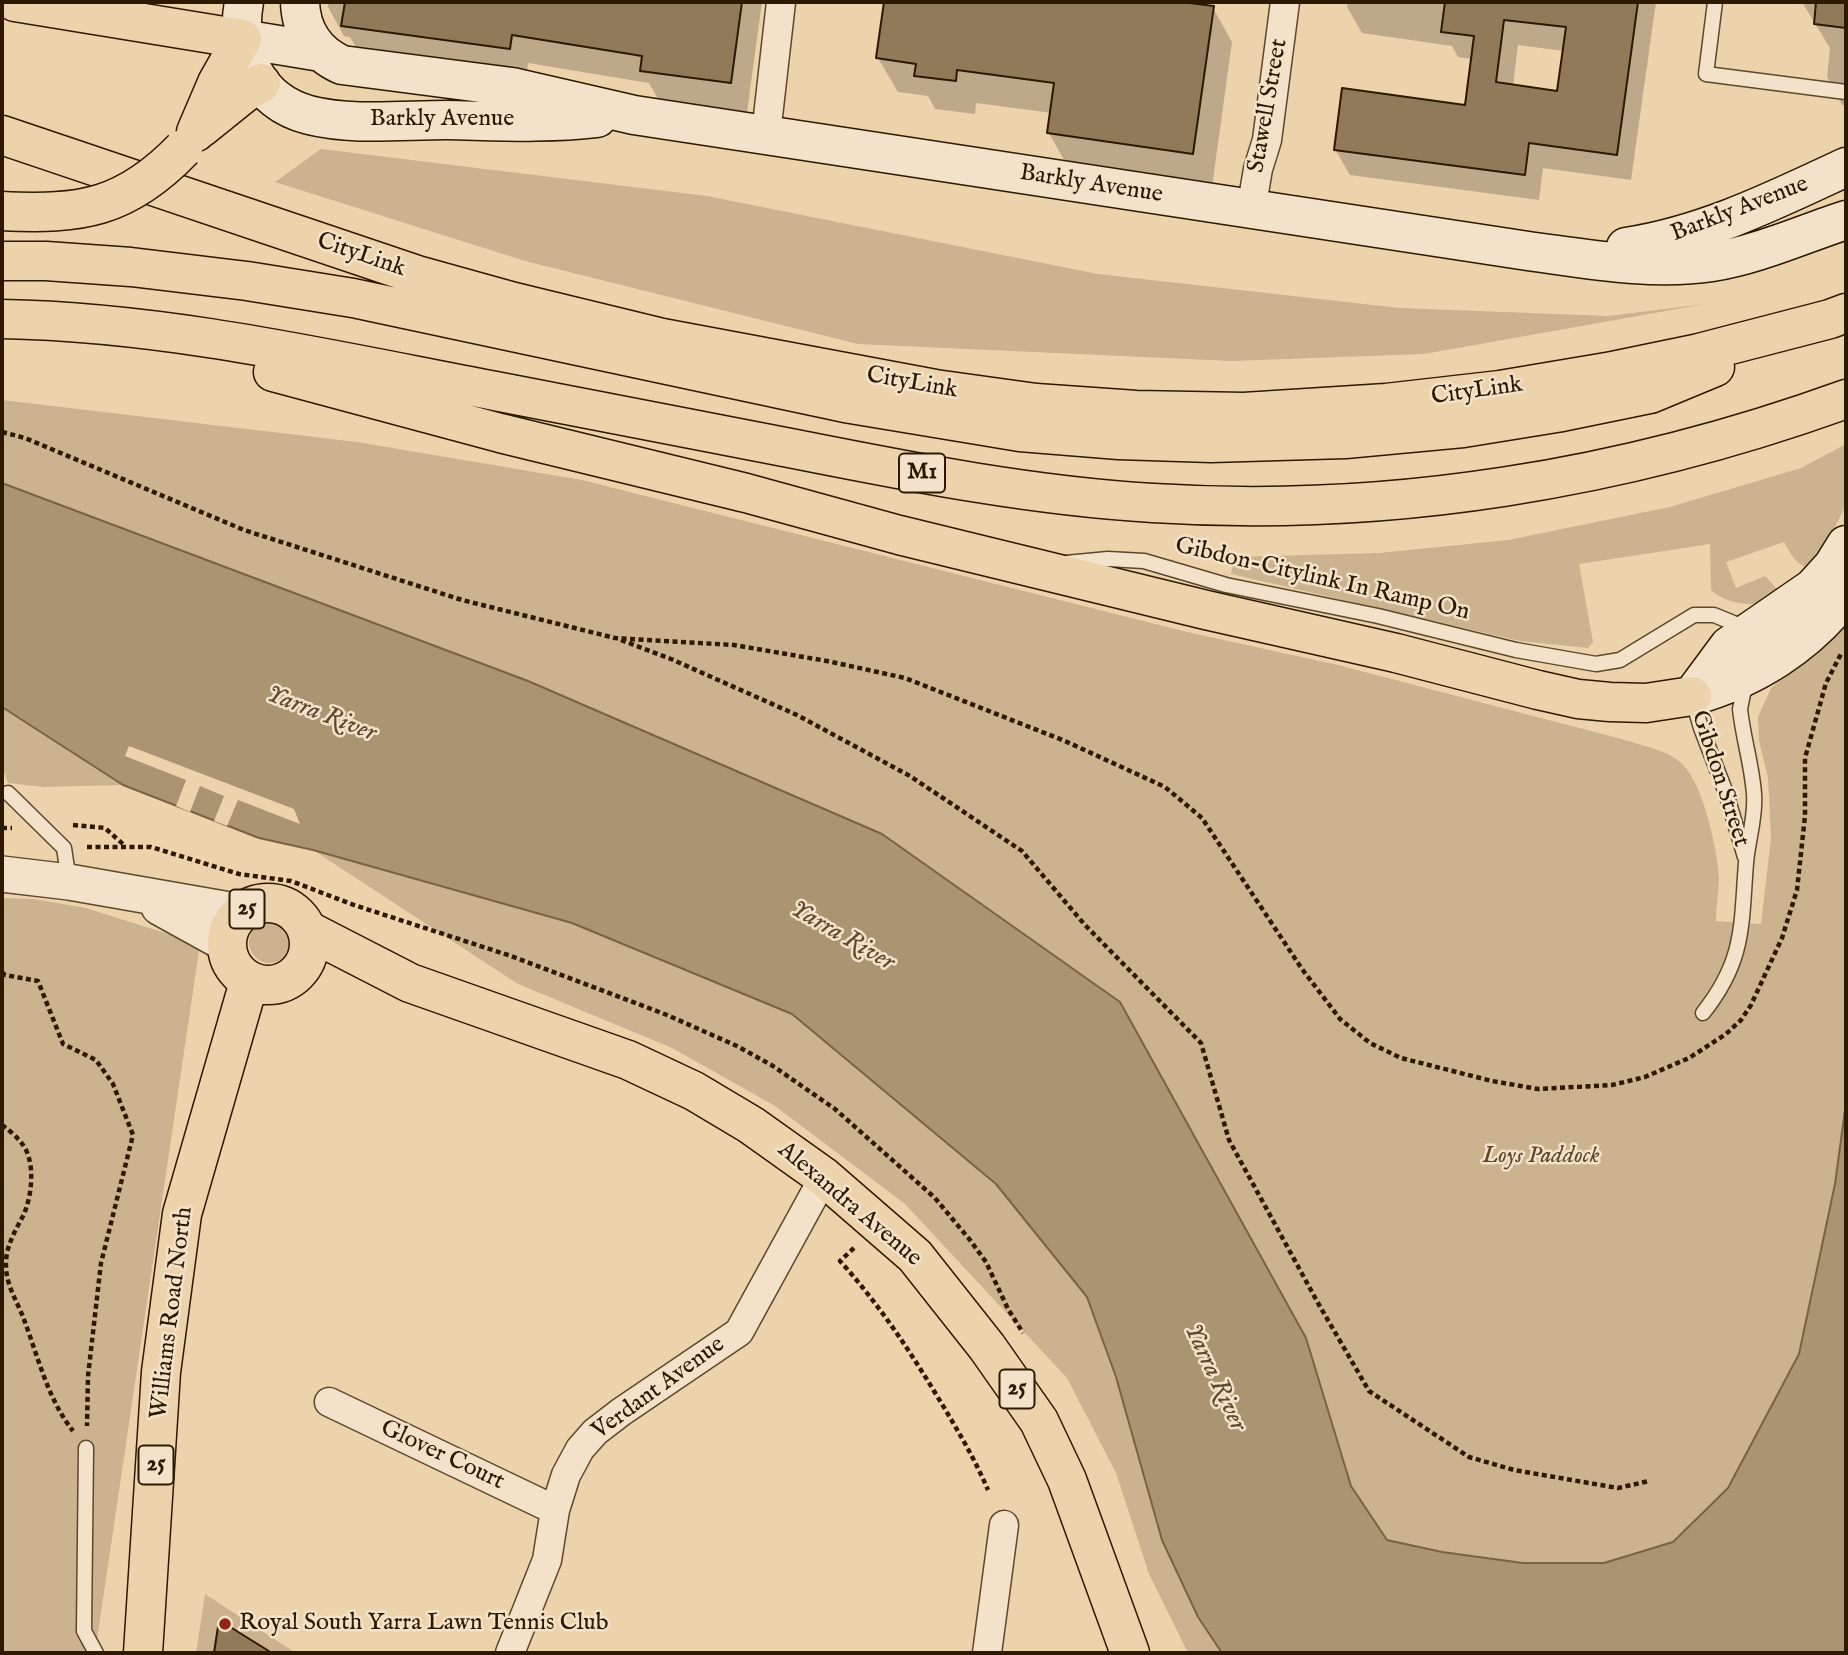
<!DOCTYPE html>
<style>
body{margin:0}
#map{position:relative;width:1848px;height:1655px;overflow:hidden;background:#edd3ac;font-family:"IM FELL English",serif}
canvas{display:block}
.frame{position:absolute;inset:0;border:4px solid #2c1900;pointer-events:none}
</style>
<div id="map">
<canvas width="1848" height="1655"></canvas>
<div class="frame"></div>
</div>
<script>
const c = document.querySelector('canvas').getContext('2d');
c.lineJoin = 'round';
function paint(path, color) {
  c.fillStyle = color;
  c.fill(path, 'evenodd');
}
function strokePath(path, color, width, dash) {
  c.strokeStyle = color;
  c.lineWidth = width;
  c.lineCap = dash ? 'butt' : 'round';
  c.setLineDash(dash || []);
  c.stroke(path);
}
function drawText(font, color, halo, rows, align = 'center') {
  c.font = font + ' "IM FELL English",serif';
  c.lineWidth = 5;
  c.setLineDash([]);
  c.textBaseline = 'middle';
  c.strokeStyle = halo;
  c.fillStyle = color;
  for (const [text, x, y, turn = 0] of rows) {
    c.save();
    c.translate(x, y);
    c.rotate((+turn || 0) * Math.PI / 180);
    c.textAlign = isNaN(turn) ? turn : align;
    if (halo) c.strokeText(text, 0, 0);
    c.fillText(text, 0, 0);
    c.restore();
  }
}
paint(new Path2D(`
 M 321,149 L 707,196 L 1098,274 L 1400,308 L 1608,316 L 1705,304 L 1424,354 L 1231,361 L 858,344 L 525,261 L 275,182 Z
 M 2,400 L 357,442 L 582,480 L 1183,631 L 1338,665 L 1629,741 C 1646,747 1665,750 1679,761 C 1703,780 1717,848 1719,878 C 1719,892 1716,907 1716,921 L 1761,924 L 1771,838 L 1768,778 L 1759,741 L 1758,717 L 1771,688 L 1812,657 L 1846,621 L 1846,1103 L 1835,1184 L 1799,1353 L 1728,1488 L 1673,1542 L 1604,1563 L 1523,1563 L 1442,1552 L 1387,1540 L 1351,1486 L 1306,1338 L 528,681 L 2,483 Z
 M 1846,444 L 1846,499 L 1843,511 L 1817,563 L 1810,568 C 1795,565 1791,554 1784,542 L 1726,562 L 1736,588 L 1765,576 L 1778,590 C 1772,594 1765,601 1759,603 C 1745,607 1720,600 1711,590 L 1710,544 L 1579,564 L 1593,642 L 1588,648 L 1520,641 L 1231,574 L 1234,557 L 1379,553 L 1508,540 L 1670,507 L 1801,468 Z
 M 2,707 L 123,785 L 43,787 L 8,783 L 2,766 Z
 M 313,850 L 572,923 L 792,1014 L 996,1184 L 1087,1297 L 1198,1617 L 1222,1653 L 1188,1653 L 1149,1574 L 1116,1473 L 1067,1378 L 905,1204 L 775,1106 L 672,1048 L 518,984 Z
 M 2,898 L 34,899 L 86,908 L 200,944 L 95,1653 L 2,1653 Z
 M249 942a21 21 0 1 1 42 0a21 21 0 1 1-42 0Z
 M 205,1594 L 296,1653 L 196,1653 Z`), '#ccb38f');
const water = new Path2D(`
 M 2,483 L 528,681 L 882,834 L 1120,1002 L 1306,1338 L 1351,1486 L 1387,1540 L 1442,1552 L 1523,1563 L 1604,1563 L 1673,1542 L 1728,1488 L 1799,1354 L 1835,1184 L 1846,1103 L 1846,1653 L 1222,1653 L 1198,1617 L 1162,1540 L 1116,1377 L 1087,1297 L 996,1184 L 792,1014 L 572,923 L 313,850 L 259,838 L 123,785 L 2,707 Z`);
paint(water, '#ab9472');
strokePath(water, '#786344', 2);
paint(new Path2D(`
 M 129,746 L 294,809 L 300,824 L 238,800 L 227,826 L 214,821 L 224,796 L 200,786 L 190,812 L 176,806 L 186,780 L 125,756 Z`), '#edd3ac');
paint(new Path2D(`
 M 328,2 L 762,2 L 747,112 L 658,99 L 649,83 L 528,63 L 526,78 L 360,54 L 350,37 L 344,36 L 328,7 Z
 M 886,2 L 1168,2 L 1213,8 L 1232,42 L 1212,187 L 1068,167 L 1049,133 L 1052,113 L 976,103 L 975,114 L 935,109 L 928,96 L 898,92 L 878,58 Z
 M 1348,2 L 1656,2 L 1631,180 L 1543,168 L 1539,200 L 1350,175 L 1335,149 L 1466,107 L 1472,59 L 1458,57 L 1452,46 L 1362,33 L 1347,7 ZM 1518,45 L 1564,51 L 1559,93 L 1513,86 Z
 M 1802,2 L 1846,2 L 1846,105 L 1842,105 L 1827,77 L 1830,48 Z`), '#0003');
const building = new Path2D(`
 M 345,2 L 742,2 L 731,83 L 640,71 L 642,56 L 512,35 L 510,49 L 341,26 Z
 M 884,2 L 1181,2 L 1214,6 L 1193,154 L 1047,133 L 1054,83 L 957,70 L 956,81 L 914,76 L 916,64 L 876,58 Z
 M 1445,2 L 1638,2 L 1617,155 L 1529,143 L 1525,175 L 1334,150 L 1342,88 L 1465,105 L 1474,36 L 1441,32 ZM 1504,20 L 1566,27 L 1557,91 L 1496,82 Z
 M 1816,2 L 1846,2 L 1846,28 L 1814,24 Z
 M 219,1620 L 272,1653 L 214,1653 Z`);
paint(building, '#907a59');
strokePath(building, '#2c1900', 2);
const service = new Path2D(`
 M 1715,2 L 1706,74 L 1846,92
 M 1066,563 L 1108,559 L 1144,561 L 1226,585 L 1378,616 L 1516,650 L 1596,664 L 1620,660 L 1694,615 L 1714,615 L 1748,629
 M 1692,697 L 1701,728 L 1726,793 L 1745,857
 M 8,793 L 64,848 L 69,881
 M 1703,1013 C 1745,960 1741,926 1746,863 C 1748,839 1756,817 1754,794 C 1752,765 1743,738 1740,709 L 1743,694 L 1748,683
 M 86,1448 L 84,1631 L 96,1653`);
const minor = new Path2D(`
 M 766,134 L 781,2
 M 1251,210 L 1258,169 L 1267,140 L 1285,2
 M 329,1402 L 555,1510
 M 510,1653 L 547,1560 L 555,1510 L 566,1475 L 580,1449 L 595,1432 L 621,1412 L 739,1332 L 824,1177
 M 987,1653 L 1004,1525`);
const tertiary = new Path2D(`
 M 2,874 L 69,882 L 241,912
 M 159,907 L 226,944`);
const secondary = new Path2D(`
 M 244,2 C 235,51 256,101 309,115 C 352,126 403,120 447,120 C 497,121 547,124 597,118
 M 300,2 C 301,31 315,53 342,65 L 512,87 L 634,115 L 1528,251 C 1588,259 1652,271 1712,262 C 1757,255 1803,234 1846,220
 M 242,39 L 321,52
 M 1626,247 C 1705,235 1775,200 1846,167
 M 1692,696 L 1729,646 L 1813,588 L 1833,566 L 1846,545
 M 1692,696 C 1753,679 1808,645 1846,594`);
const primary = new Path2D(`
 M227 944a41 41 0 1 1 82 0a41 41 0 1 1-82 0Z
 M 307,930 L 410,983 L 628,1060 L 694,1091 L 751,1125 L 824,1177 L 915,1256 L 987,1347 L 1039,1421 L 1067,1480 L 1130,1653
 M 143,1653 L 161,1372 L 182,1214 L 249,982`);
const motorway = new Path2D(`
 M 15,2 L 242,39 L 217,83 L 196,132
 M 201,128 L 247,91 L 261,83
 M 2,135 L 417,275 L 514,302 L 662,338 L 935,389 L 1036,403 L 1136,410 L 1244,412 L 1386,403 L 1500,390 L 1607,372 L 1699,353 L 1830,319 L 1846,313
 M 2,261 L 46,261 L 131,267 L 247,281 L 353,298 L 845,403 L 1020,432 L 1119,440 L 1211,443 L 1345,439 L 1463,428 L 1562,412 L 1650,394 L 1715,367
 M 2,319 C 168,322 332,360 495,391 C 596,411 698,430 800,450 C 916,473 1034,496 1153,503 C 1388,518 1625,479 1846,399
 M 273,372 L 500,433 L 746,493 L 899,535 L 1206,610 L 1396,653 L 1538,690 L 1578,699 L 1610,702 L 1646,703 L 1692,696`);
strokePath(service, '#5c482b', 17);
strokePath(minor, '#5c482b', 31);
strokePath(tertiary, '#5c482b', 38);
strokePath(secondary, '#2c1900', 41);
strokePath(primary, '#2c1900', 41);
strokePath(motorway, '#2c1900', 41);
strokePath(new Path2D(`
 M 2,432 L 25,438 L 244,530 L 462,600 L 615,638 L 734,645 L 827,661 L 905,678 L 1065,741 L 1165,787 L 1202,818 L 1302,969 L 1340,1019 L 1370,1043 L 1401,1058 L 1492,1081 L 1538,1089 L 1612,1085 L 1645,1077 L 1689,1058 L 1726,1034 L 1741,1020 L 1751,1005 L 1782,938 L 1797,890 L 1805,816 L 1805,758 L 1826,683 L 1841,654
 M 621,640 L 671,659 L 797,715 L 910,776 L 1022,851 L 1085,925 L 1201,1043 L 1229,1140 L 1318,1303 L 1369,1391 L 1469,1457 L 1514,1470 L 1618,1488 L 1649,1481
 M 73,825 L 105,828 L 124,845
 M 2,828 L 12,828
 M 87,847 L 151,847 L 239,874 L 291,881 L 354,905 L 511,956 L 667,1015 L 737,1046 L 773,1066 L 835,1109 L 935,1198 L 970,1240 L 986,1262 L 1008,1309 L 1023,1333
 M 2,972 L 5,975 L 38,981 L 63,1044 L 96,1060 L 113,1084 L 133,1135 L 101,1263 L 88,1376 L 87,1426
 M 2,1125 C 10,1131 19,1138 25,1148 C 35,1166 32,1197 23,1216 C 15,1231 5,1248 6,1266 C 6,1285 17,1301 23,1317 C 38,1356 47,1398 73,1431
 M 854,1248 L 840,1261 C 877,1302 906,1345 934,1391 C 954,1424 973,1455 988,1490`), '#2c1900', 4.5, [5, 3.5]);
strokePath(service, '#f3e2c9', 14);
strokePath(minor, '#f3e2c9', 28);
strokePath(tertiary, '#f3e2c9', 35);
strokePath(secondary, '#f3e2c9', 38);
strokePath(primary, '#edd3ac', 38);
strokePath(motorway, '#edd3ac', 38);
const motorwayBridge = new Path2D(`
 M 2,211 C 82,215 126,208 183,149`);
strokePath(motorwayBridge, '#2c1900', 41, []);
strokePath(motorwayBridge, '#edd3ac', 38);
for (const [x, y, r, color] of [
 [225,1624,7,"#8f2418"]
]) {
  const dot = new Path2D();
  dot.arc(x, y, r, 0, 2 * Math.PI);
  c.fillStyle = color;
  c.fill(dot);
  strokePath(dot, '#f3e2c9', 2.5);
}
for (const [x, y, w] of [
 [922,473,46],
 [247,909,35],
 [1017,1389,35],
 [156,1465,35]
]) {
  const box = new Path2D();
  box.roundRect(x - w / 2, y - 19.5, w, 39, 5);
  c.fillStyle = '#f3e2c9';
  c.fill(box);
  strokePath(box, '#2c1900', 2);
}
drawText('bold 23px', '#2c1900', null, [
 ["M1",922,473],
 ["25",247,909],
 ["25",1017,1389],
 ["25",156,1465]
]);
drawText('24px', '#2c1900', '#f3e2c9', [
 ["Stawell Street",1269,106,-80],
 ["Barkly Avenue",442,120],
 ["Barkly Avenue",1091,185,9],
 ["Barkly Avenue",1740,210,-21],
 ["CityLink",361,256,19],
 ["CityLink",912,384,10],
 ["CityLink",1477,392,-8],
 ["Gibdon-Citylink In Ramp On",1322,580,13],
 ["Gibdon Street",1719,779,72],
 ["Alexandra Avenue",849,1205,40],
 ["Williams Road North",173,1313,-83],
 ["Verdant Avenue",659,1389,-36],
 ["Glover Court",442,1456,25]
]);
drawText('italic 24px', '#5c472b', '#f3e2c9', [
 ["Loys Paddock",1541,1157]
]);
drawText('24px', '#2c1900', '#f3e2c9', [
 ["Royal South Yarra Lawn Tennis Club",239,1624]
], 'left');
drawText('italic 26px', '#5f4a2e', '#f3e2c9', [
 ["Yarra River",321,715,21],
 ["Yarra River",842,937,30],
 ["Yarra River",1214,1378,65]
]);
</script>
